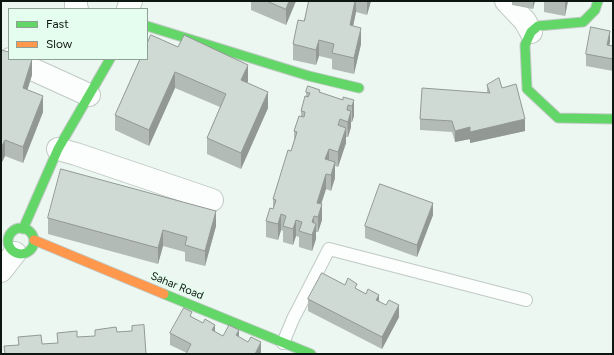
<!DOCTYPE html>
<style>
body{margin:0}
#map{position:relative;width:614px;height:355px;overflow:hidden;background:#ebf7f0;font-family:Figtree,sans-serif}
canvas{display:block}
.frame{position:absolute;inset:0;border:2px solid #0e1611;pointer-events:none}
.legend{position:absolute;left:8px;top:8px;width:140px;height:52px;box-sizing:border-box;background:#e5fdef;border:1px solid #8fa196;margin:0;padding:5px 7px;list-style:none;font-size:12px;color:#0e1611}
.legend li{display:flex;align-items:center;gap:8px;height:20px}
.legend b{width:20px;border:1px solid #8fa196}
</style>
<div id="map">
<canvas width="614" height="355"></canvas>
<div class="frame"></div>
<ul class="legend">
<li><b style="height:5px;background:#63d668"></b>Fast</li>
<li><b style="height:5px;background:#ff974d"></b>Slow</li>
</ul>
</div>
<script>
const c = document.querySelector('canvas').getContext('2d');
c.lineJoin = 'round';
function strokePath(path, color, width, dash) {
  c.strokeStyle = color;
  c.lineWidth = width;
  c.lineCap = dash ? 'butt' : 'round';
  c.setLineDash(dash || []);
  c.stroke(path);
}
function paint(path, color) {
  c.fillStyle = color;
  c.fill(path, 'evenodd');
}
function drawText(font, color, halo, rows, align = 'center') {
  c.font = font + ' Figtree,sans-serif';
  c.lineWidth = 4;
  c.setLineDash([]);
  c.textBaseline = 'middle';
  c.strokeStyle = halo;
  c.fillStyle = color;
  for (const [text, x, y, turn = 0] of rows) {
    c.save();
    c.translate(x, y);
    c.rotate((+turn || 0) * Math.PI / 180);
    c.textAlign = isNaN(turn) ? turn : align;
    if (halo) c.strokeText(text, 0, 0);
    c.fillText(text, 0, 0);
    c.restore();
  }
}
const lane = new Path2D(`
 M 283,343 L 293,319 L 329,249 L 526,300`);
const street = new Path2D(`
 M 76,1 L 76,7 L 77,9
 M 506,1 L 525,21 L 531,32
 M 128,9 L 131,1
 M 10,59 L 89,95
 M 58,149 L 76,154 L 212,200
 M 1,271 L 15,253`);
const fast = new Path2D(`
 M 598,1 L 595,10 L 583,22 L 538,26 L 531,32 L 525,45 L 527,89 L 558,118 L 613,119
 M 147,26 L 309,76 L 359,88
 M8 241a13 13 0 1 1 26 0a13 13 0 1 1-26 0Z
 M 23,229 L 58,149 L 110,59
 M 164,294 L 311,354`);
const slow = new Path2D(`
 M 34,240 L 164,294`);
strokePath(lane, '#c1cac5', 14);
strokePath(street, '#c1cac5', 24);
strokePath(fast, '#c1cac5', 11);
strokePath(slow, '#c1cac5', 11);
strokePath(lane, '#fcfefd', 12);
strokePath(street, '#fcfefd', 22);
strokePath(fast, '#63d668', 9);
strokePath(slow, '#ff974d', 9);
paint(new Path2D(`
 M 251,1 L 296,1 L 286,25 L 251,10 Z
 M 309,1 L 371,1 L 367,15 L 356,12 L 353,26 L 361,44 L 354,74 L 332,69 L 332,59 L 319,56 L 316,65 L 293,60 L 293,44 L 304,21 Z
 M 512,1 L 535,1 L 533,9 L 512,5 Z
 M 537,1 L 568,1 L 565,16 L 544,12 L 544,2 Z
 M 610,42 L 609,45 L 613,46 L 613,71 L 586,66 L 586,54 Z
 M 1,50 L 32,75 L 27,90 L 43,112 L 23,163 L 5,156 L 1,164 Z
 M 140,59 L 248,81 L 247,82 L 268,108 L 241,169 L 207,154 L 207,138 L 220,107 L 175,88 L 149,146 L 115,130 L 115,115 Z
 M 487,85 L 502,88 L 525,131 L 470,143 L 470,139 L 455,142 L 452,132 L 420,130 L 420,119 L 487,93 Z
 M 306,92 L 320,93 L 343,100 L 354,100 L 354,116 L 352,122 L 351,122 L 351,127 L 348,137 L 346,137 L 346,143 L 338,167 L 335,166 L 335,178 L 331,191 L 326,189 L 321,204 L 322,220 L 318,232 L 316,232 L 316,239 L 312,251 L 299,247 L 299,237 L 296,236 L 293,245 L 283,242 L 283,231 L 281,230 L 278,240 L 266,237 L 266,221 L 273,209 L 273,199 L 291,151 L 294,141 L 294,131 L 301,116 L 301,111 L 306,97 Z
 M 433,215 L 417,257 L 365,238 L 365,226 Z
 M 48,218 L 216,226 L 205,266 L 185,261 L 185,252 L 163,246 L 158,264 L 48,234 Z
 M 345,285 L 357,289 L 379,301 L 399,317 L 382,349 L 308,311 L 308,299 Z
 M 192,317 L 215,332 L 223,336 L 239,337 L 261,354 L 186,354 L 187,353 L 170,345 L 170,333 Z`), '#b3bbb6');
paint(new Path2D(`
 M 289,1 L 296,1 L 286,25 L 286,9 Z
 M 355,1 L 356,1 L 356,12 L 350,41 L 350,25 Z
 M 367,1 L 371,1 L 367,15 Z
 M 533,1 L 535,1 L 533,9 Z
 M 565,1 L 568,1 L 565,16 Z
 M 361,28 L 361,44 L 354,74 L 354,58 Z
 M 610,31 L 610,42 L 607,56 L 607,45 Z
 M 319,40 L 319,56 L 316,65 L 316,50 Z
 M 32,59 L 32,75 L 23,104 L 23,88 Z
 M 248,65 L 248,81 L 241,95 L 241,80 Z
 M 175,72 L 175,88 L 149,146 L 149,130 Z
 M 268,92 L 268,108 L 241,169 L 241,153 Z
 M 43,96 L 43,112 L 23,163 L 23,147 Z
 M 354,100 L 354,116 L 352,122 L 352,106 Z
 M 348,105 L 348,119 L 351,111 L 351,127 L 348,137 L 347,110 Z
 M 525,119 L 525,131 L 470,143 L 470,132 Z
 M 470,127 L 470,139 L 455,142 L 455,131 Z
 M 346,128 L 346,143 L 338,167 L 338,152 Z
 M 5,140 L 5,156 L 1,164 L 1,148 Z
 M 329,149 L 329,164 L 326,174 L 326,189 L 317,217 L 317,203 L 325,159 Z
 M 335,162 L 335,178 L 331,191 L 331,175 Z
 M 433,203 L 433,215 L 417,257 L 417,245 Z
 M 322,204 L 322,220 L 318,232 L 318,217 Z
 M 216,211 L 216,226 L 205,266 L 205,251 Z
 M 281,214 L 281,230 L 278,240 L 278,224 Z
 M 314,216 L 314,231 L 316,224 L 316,239 L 312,251 L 312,222 Z
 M 296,220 L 296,236 L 293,245 L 293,229 Z
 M 163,230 L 163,246 L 158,264 L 158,248 Z
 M 379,295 L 379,307 L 376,300 Z
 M 399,305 L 399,317 L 382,349 L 382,337 Z
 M 215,325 L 215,336 L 212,330 Z
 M 239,330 L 239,342 L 236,335 Z
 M 261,342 L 261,354 L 255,354 Z`), '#929994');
const building = new Path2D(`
 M 267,1 L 289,1 L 286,9 Z
 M 309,1 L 355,1 L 350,25 L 361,28 L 354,58 L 332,53 L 334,44 L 319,40 L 316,50 L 293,44 L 298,20 L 304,21 Z
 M 591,27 L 610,31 L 607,45 L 613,46 L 613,59 L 586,54 Z
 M 151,35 L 178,47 L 184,35 L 248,65 L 241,80 L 268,92 L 241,153 L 207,138 L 226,94 L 175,72 L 149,130 L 115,115 L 140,59 L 147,59 L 147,44 Z
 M 1,50 L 9,52 L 9,59 L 32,59 L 23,88 L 43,96 L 23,147 L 5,140 L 1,148 Z
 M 499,78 L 502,88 L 516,84 L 525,119 L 470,132 L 470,127 L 455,131 L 452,121 L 420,119 L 422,88 L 490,93 L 487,85 Z
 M 308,86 L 320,90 L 319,92 L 343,100 L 343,97 L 354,100 L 352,106 L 348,105 L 347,110 L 351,111 L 348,122 L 340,119 L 338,125 L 346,128 L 338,152 L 329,149 L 325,159 L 335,162 L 331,175 L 326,174 L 317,203 L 322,204 L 318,217 L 314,216 L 312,222 L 316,224 L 312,235 L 299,231 L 302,222 L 296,220 L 293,229 L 283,226 L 286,216 L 281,214 L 278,224 L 266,221 L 270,208 L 273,209 L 276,200 L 273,199 L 288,150 L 291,151 L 297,132 L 294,131 L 299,116 L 304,117 L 305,112 L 301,111 L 305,96 L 308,97 L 310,93 L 306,92 Z
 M 61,169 L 216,211 L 205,251 L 185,245 L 187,237 L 163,230 L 158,248 L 48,218 Z
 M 380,184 L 433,203 L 417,245 L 365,226 Z
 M 322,273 L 345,285 L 348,278 L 357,284 L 355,288 L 366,294 L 368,289 L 379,295 L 376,300 L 386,305 L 389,300 L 399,305 L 382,337 L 308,299 Z
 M 184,308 L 192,312 L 190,316 L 203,323 L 205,319 L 215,325 L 212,330 L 223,336 L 229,325 L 239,330 L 236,335 L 248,342 L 251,337 L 261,342 L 255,354 L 210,354 L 209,353 L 208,354 L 186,354 L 191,344 L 170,333 Z
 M 144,325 L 146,354 L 5,354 L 4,346 L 19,345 L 18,337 L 41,335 L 42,344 L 58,343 L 57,333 L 77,331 L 77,337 L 95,336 L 95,330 L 116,327 L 117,332 L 132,331 L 132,326 Z`);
paint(building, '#d0dad4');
strokePath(building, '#929994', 1);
drawText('11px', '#0e1611', '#e5fdef', [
 ["Sahar Road",177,286,22]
]);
</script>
